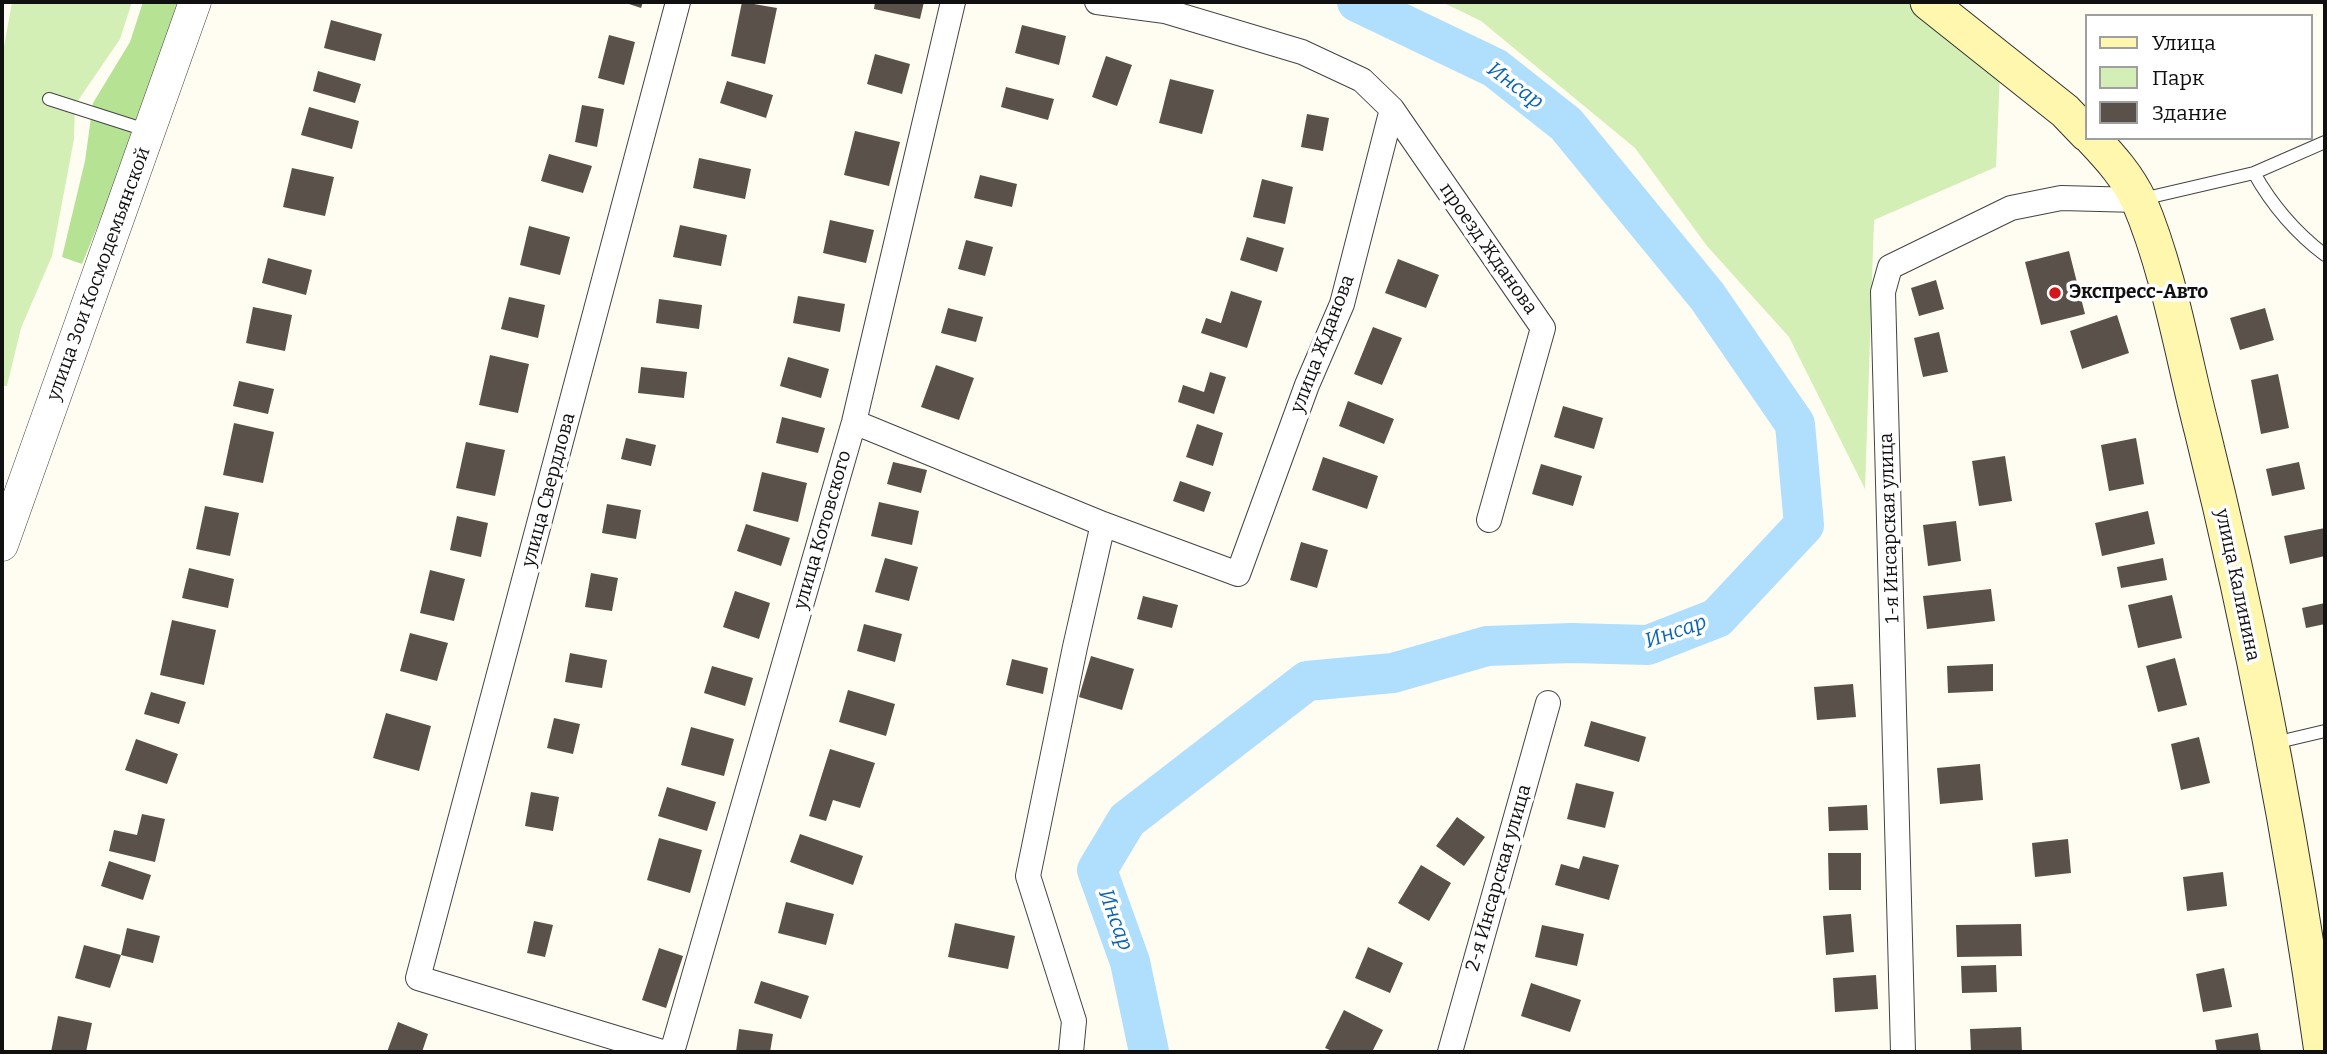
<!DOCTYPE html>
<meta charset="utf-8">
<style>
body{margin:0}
#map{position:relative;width:2327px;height:1054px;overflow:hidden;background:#fffdf2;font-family:Bitter,serif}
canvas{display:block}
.frame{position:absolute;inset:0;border:4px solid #101010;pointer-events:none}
.legend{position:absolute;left:2085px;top:14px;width:228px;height:126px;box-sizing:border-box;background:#fff;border:2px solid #9f9f9f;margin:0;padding:9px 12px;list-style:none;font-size:21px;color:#101010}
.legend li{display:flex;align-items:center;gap:14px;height:35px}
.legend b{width:35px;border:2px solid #9f9f9f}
</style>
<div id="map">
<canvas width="2327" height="1054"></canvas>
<div class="frame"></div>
<ul class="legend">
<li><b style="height:9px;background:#fff7ad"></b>Улица</li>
<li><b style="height:19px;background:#d3efb6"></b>Парк</li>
<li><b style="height:19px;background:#5a514a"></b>Здание</li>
</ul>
</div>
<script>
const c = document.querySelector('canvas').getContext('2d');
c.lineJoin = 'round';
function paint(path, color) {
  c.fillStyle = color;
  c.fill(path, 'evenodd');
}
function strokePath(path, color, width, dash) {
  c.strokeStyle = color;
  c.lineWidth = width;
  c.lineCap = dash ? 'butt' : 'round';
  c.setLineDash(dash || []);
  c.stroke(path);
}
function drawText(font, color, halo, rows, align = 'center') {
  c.font = font + ' Bitter,serif';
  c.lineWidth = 7;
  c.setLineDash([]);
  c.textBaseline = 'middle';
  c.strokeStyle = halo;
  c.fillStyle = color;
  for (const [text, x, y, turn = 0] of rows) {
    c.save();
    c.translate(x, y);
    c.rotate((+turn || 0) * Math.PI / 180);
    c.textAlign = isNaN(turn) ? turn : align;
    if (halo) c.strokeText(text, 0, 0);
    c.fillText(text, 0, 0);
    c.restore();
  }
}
paint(new Path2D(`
 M 12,2 L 132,2 L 120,39 L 75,105 L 74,139 L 52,256 L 21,328 L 7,386 L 2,386 L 2,58 Z
 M 1442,2 L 1906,2 L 2000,72 L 1996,167 L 1874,220 L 1865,489 L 1789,337 L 1707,246 L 1635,148 L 1481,21 Z`), '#d3efb6');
paint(new Path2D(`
 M 143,2 L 184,2 L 144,112 L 82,264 L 62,257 L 85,161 L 93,103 L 130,42 Z`), '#b5e293');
strokePath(new Path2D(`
 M 1149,1052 L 1130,962 L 1097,870 L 1127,820 L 1307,681 L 1393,673 L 1487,646 L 1571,643 L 1648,645 L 1717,618 L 1804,525 L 1795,424 L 1707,296 L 1566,124 L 1495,68 L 1357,2`), '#b0dffd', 40);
paint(new Path2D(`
 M 623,2 L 643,2 L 641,8 Z
 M 742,2 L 777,8 L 765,64 L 731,56 Z
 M 875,2 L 924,2 L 920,19 L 874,9 Z
 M 331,20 L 382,34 L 375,61 L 324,48 Z
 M 1022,25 L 1066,36 L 1059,65 L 1015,53 Z
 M 609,35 L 635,42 L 624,85 L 598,78 Z
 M 875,54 L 910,64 L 902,94 L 867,84 Z
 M 1106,56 L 1132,65 L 1117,106 L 1092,97 Z
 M 318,71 L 361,84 L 355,103 L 313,91 Z
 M 1170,79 L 1214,90 L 1202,134 L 1159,123 Z
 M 727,81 L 773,95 L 766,118 L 720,103 Z
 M 1006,87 L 1054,99 L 1048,120 L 1001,107 Z
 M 582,105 L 604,109 L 597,147 L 575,142 Z
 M 309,107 L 359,121 L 352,149 L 301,135 Z
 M 1307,114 L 1329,118 L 1323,151 L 1301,147 Z
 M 855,131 L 900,142 L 889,186 L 844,175 Z
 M 549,154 L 592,166 L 583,193 L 541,181 Z
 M 699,158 L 751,169 L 745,199 L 693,188 Z
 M 292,168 L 334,177 L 325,216 L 283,207 Z
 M 980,175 L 1017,184 L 1012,207 L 974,198 Z
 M 1262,179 L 1293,187 L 1285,224 L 1253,217 Z
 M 830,220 L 874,230 L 866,263 L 823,253 Z
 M 680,225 L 727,235 L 721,266 L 673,257 Z
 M 529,226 L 570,237 L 560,275 L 520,265 Z
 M 1247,237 L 1284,248 L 1277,272 L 1240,260 Z
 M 966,240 L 993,247 L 985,276 L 958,269 Z
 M 2069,251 L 2085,314 L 2041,325 L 2025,262 Z
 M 268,258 L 312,270 L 306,295 L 262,283 Z
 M 1398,259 L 1439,275 L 1426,308 L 1385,293 Z
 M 1936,280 L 1944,309 L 1919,316 L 1911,288 Z
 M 1231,291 L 1262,301 L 1247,348 L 1201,333 L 1206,318 L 1221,323 Z
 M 798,296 L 845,304 L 840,332 L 793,323 Z
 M 509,297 L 545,305 L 538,338 L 501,329 Z
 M 659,299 L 702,305 L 699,329 L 656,323 Z
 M 253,307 L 292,315 L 285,351 L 246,343 Z
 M 948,308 L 983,317 L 976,342 L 941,333 Z
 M 2265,308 L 2274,340 L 2240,350 L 2230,318 Z
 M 2117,315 L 2129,353 L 2082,369 L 2070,331 Z
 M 1373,327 L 1402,338 L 1382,385 L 1354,374 Z
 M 1939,332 L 1948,372 L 1923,377 L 1914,338 Z
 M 490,355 L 529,364 L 518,413 L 479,405 Z
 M 788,357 L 829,369 L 821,398 L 780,386 Z
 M 936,365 L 974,378 L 959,420 L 921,407 Z
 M 641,367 L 687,372 L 684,398 L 638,393 Z
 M 1210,372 L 1226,377 L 1214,414 L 1178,402 L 1183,385 L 1204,392 Z
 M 2278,374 L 2289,428 L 2261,434 L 2251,380 Z
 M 239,381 L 274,389 L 268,414 L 233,406 Z
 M 1348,401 L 1394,419 L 1384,444 L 1339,426 Z
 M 1563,406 L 1603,418 L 1594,449 L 1554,437 Z
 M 782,417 L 825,428 L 818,453 L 776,443 Z
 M 234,423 L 274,432 L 263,483 L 223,475 Z
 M 1197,424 L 1223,433 L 1213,466 L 1186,457 Z
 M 626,438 L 656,445 L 651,466 L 621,459 Z
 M 2136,438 L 2144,484 L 2109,491 L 2101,445 Z
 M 466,442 L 505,450 L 495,496 L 456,488 Z
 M 2005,456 L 2012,501 L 1979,506 L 1972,461 Z
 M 1323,457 L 1378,476 L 1367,509 L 1312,490 Z
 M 893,462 L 927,470 L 921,493 L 887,484 Z
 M 2299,462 L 2305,489 L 2272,496 L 2266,469 Z
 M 1541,464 L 1582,476 L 1573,506 L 1532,494 Z
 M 762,472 L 807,483 L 798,522 L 753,511 Z
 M 1180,481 L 1211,492 L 1204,512 L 1173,501 Z
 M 879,502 L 919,511 L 912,545 L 871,536 Z
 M 607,504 L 641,510 L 636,539 L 602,533 Z
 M 205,506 L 239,513 L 230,556 L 196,549 Z
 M 2148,511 L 2155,544 L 2102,556 L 2095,523 Z
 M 457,516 L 488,523 L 481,557 L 450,550 Z
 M 1956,521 L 1961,561 L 1928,566 L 1923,525 Z
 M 746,524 L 790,538 L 781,566 L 737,551 Z
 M 2325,528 L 2325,556 L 2290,564 L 2284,536 Z
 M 1301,542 L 1328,550 L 1317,588 L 1290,580 Z
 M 885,558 L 918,567 L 909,601 L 875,592 Z
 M 2163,558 L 2167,580 L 2121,588 L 2117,567 Z
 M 189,568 L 234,579 L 228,608 L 182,598 Z
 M 430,570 L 465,579 L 454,621 L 420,613 Z
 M 591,573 L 618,578 L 612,611 L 585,607 Z
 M 1991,589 L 1995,621 L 1927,629 L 1923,596 Z
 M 735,591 L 770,603 L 759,639 L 723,627 Z
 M 2172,595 L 2182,638 L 2138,648 L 2128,605 Z
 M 1143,596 L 1178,605 L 1172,628 L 1137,619 Z
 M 2325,603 L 2325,624 L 2306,628 L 2302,608 Z
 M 172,620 L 216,630 L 204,685 L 160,675 Z
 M 864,624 L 902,634 L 895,662 L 857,651 Z
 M 410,633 L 448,643 L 437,681 L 400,671 Z
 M 570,653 L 607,660 L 602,688 L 565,682 Z
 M 1091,656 L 1134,669 L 1122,710 L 1079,697 Z
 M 2175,658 L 2187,705 L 2158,712 L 2146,666 Z
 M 1012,659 L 1048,668 L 1043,694 L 1006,685 Z
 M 1993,664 L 1993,691 L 1948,693 L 1947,666 Z
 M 712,666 L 753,678 L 745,706 L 704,693 Z
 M 1853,684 L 1856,717 L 1817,720 L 1814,687 Z
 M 848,690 L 895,704 L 886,736 L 839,722 Z
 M 151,692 L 186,702 L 179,724 L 144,714 Z
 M 386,713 L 431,726 L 419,771 L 373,758 Z
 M 554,718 L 580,724 L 573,754 L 547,748 Z
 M 1591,721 L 1646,737 L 1639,762 L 1584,746 Z
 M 691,727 L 734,739 L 724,776 L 681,765 Z
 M 2199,737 L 2210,783 L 2181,790 L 2171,744 Z
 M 136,739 L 178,754 L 167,784 L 125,770 Z
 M 830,749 L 875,763 L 860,808 L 833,800 L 826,821 L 809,816 Z
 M 1980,764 L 1983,800 L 1940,804 L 1937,768 Z
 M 1576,783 L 1614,792 L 1605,828 L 1567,819 Z
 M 667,787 L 716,802 L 707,831 L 658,816 Z
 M 531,792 L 559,797 L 553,831 L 525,826 Z
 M 1867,805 L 1868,830 L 1829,831 L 1828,807 Z
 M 142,814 L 165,819 L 155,862 L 109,851 L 114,830 L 137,835 Z
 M 1457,817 L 1485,837 L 1464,866 L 1436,846 Z
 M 800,834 L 863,856 L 853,885 L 790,862 Z
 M 659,838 L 702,850 L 690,893 L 647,880 Z
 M 2068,839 L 2071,873 L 2035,877 L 2032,843 Z
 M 1828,853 L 1861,853 L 1861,890 L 1829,890 Z
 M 1583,856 L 1619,865 L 1609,900 L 1555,885 L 1561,864 L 1579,869 Z
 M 109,861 L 151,875 L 143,900 L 101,886 Z
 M 1421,865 L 1451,883 L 1429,921 L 1398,903 Z
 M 2223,872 L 2227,906 L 2187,911 L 2183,877 Z
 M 786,902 L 834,914 L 826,945 L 778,933 Z
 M 1851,914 L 1854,952 L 1826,955 L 1823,916 Z
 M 534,921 L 553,925 L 545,957 L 527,953 Z
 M 955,923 L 1015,936 L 1008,969 L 948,957 Z
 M 2021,924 L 2022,956 L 1957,957 L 1956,925 Z
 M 1542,925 L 1584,934 L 1577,966 L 1535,957 Z
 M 127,928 L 160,936 L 153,963 L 121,955 Z
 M 84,945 L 121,955 L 110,988 L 75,978 Z
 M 1368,947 L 1403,963 L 1390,993 L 1355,978 Z
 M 659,948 L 683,956 L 666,1008 L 642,1000 Z
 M 1996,965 L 1997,992 L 1962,993 L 1961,966 Z
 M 2224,968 L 2232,1007 L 2203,1012 L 2196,974 Z
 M 1876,975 L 1878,1009 L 1835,1012 L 1833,978 Z
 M 761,981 L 809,996 L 801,1019 L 754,1003 Z
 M 1531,983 L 1581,1000 L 1570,1032 L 1521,1016 Z
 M 1344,1010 L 1383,1030 L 1372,1052 L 1334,1052 L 1325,1048 Z
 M 58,1016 L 92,1023 L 86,1052 L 51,1052 Z
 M 398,1022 L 428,1034 L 422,1052 L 387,1052 Z
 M 2021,1027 L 2022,1052 L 1971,1052 L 1970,1029 Z
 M 739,1029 L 773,1034 L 770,1052 L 736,1052 Z
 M 2258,1033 L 2261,1052 L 2217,1052 L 2215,1040 Z`), '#5a514a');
const service = new Path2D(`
 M 49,99 L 149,131
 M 2254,173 C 2272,205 2296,233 2325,255
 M 2142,199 L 2254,173 L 2325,142
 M 2274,743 L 2325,731`);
const minor = new Path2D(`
 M 1097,2 L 1165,11 L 1302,52 L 1362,80 L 1392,109 L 1543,328 L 1489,520
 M 854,422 L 1103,524 L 1238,574 L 1307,385 L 1342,304 L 1392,109
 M 662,1052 L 418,978 L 678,2
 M 672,1052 L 854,422 L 953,2
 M 1071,1052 L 1074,1021 L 1028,876 L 1075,647 L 1103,524
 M 1450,1052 L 1548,703
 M 1903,1052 L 1883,292 L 1890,267 L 2011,208 L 2061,198 L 2138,200`);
const tertiary = new Path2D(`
 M 2,545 L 195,2`);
const secondary = new Path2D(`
 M 1928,2 L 2065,111 L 2087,134
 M 2092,138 C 2110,157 2128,177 2139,201 C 2169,271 2183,357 2202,430 C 2253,635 2293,844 2322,1052`);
strokePath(service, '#434343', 14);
strokePath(minor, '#434343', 26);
strokePath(tertiary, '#434343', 33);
strokePath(secondary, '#323232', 37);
strokePath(service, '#fff', 12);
strokePath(minor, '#fff', 24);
strokePath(tertiary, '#fff', 32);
strokePath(secondary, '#fff7ad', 35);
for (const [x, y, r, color] of [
 [2055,293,7,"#d1161c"]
]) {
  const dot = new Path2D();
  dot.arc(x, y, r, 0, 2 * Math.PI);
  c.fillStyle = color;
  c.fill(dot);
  strokePath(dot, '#fff', 2.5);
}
drawText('19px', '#101010', '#fff', [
 ["проезд Жданова",1488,249,55],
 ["улица Зои Космодемьянской",99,274,-70],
 ["улица Жданова",1323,344,-69],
 ["улица Свердлова",549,490,-75],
 ["1-я Инсарская улица",1890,528,-92],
 ["улица Котовского",823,530,-74],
 ["улица Калинина",2237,585,78],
 ["2-я Инсарская улица",1499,878,-74]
]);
drawText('bold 19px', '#101010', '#fff', [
 ["Экспресс-Авто",2069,293]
], 'left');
drawText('italic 21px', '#0965b2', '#fff', [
 ["Инсар",1515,86,36],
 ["Инсар",1676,632,-19],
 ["Инсар",1115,920,70]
]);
</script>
